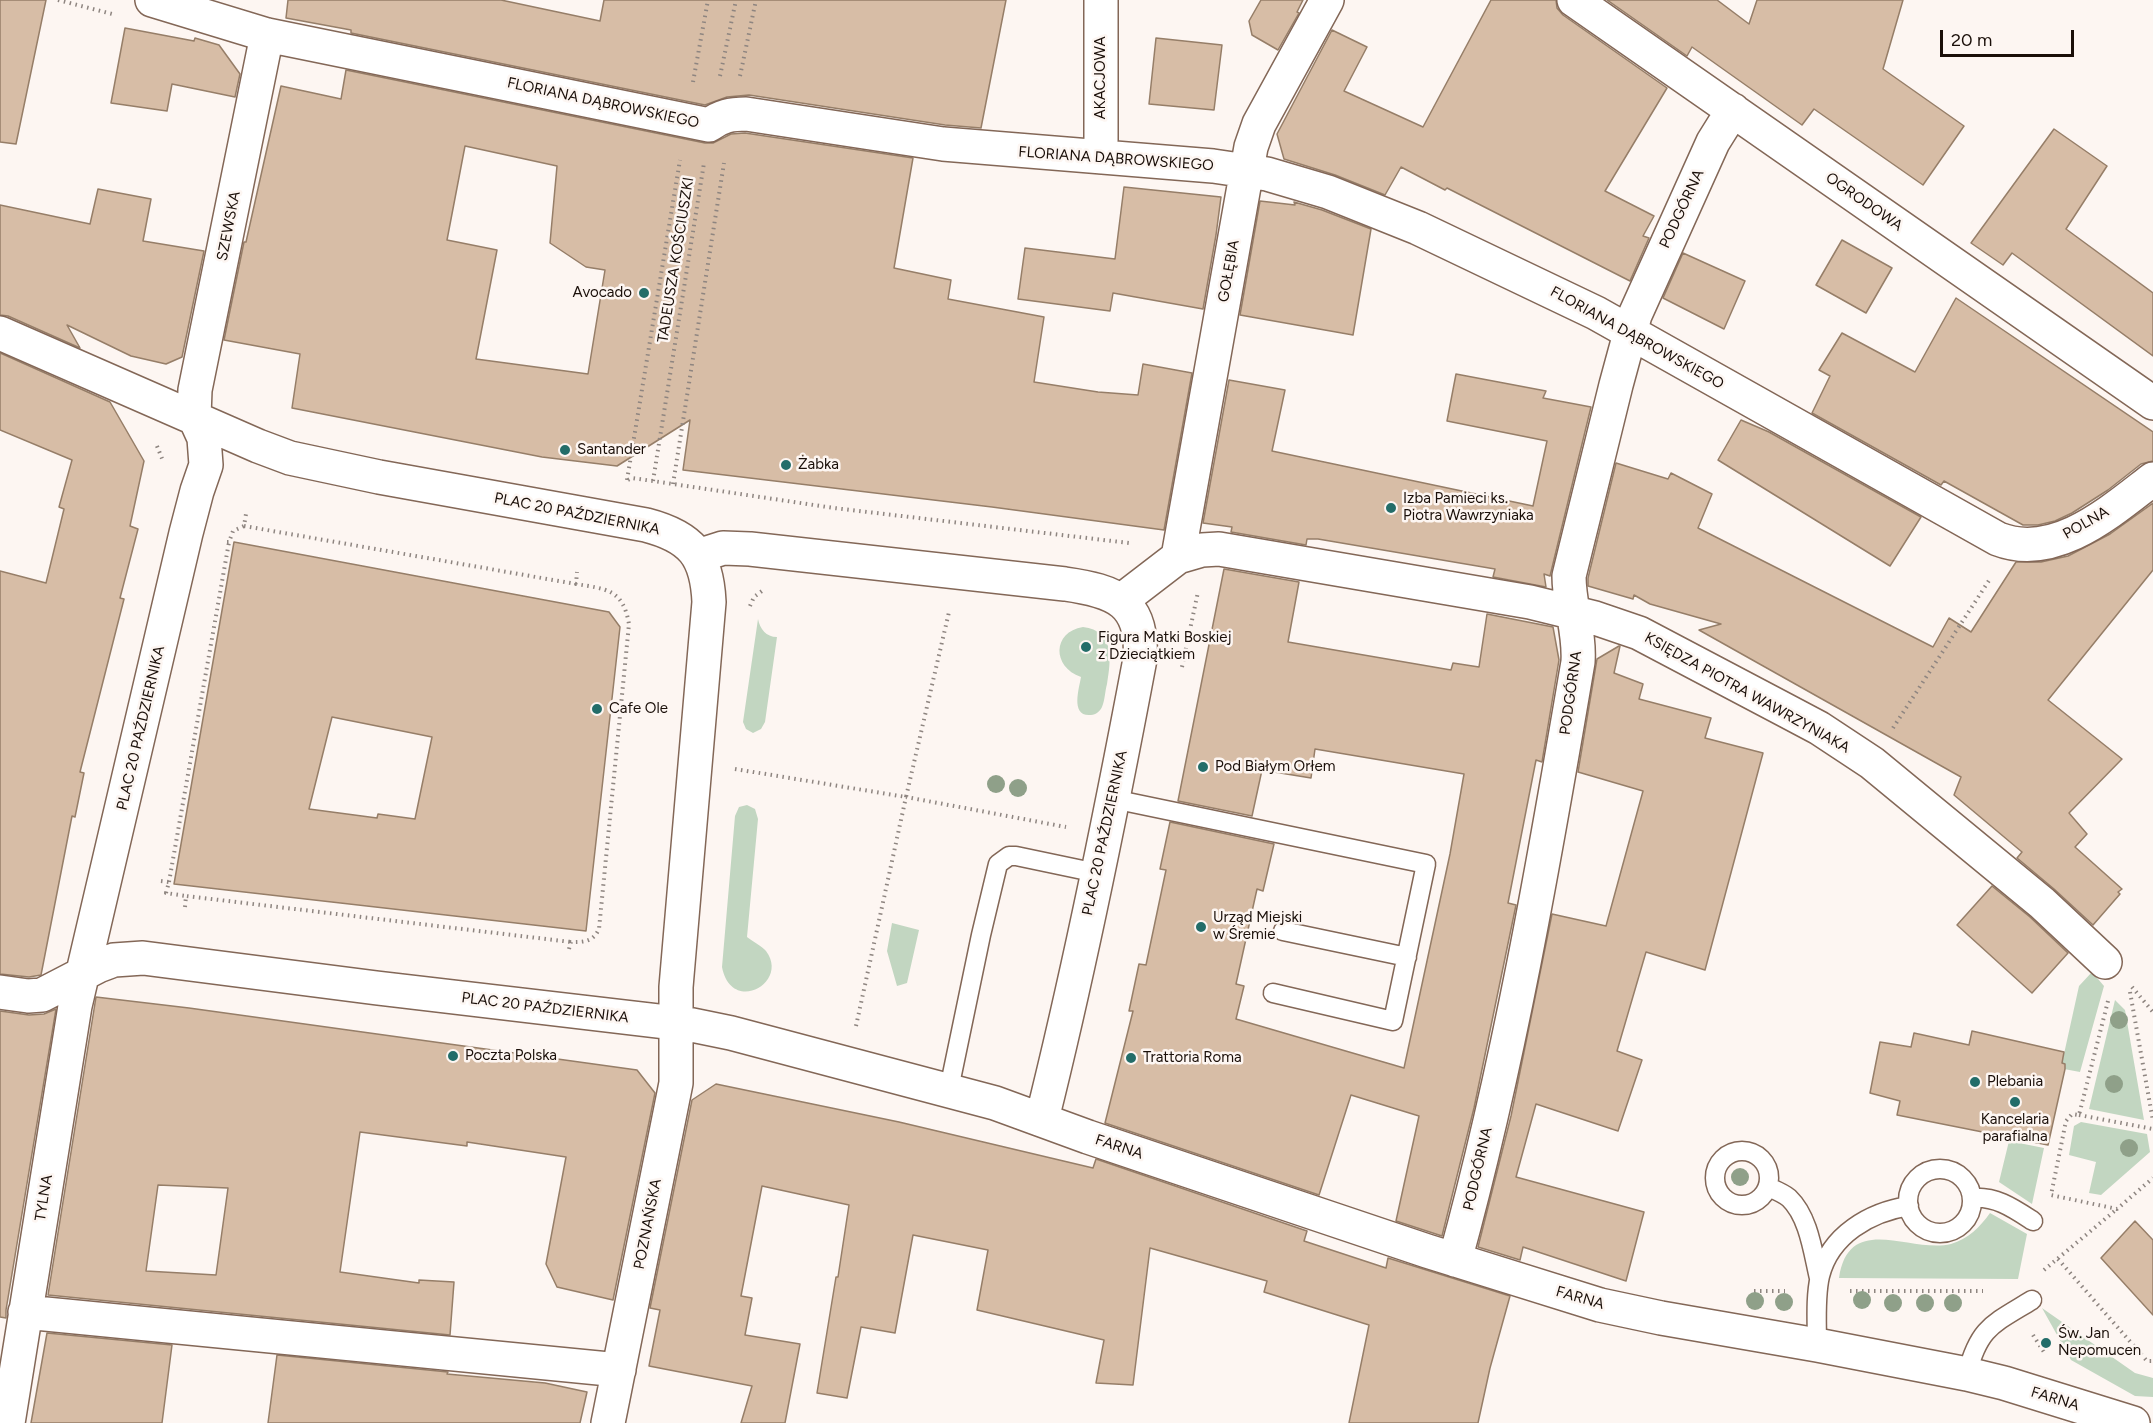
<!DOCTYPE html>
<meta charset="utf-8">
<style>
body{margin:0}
#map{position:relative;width:2153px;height:1423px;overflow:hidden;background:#fdf6f2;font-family:Figtree,sans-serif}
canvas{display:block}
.scale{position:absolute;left:1940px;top:30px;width:134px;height:27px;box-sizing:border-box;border:3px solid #1a0f09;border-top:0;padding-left:8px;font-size:18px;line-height:21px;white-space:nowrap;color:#1a0f09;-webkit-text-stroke:4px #fdf6f2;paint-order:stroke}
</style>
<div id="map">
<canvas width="2153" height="1423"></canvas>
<div class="scale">20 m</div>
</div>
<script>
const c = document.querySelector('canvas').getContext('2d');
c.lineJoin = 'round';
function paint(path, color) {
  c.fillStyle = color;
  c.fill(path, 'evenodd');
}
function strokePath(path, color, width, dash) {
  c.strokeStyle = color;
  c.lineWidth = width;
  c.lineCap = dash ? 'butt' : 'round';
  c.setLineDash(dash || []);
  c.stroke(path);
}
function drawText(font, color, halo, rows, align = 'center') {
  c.font = font + ' Figtree,sans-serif';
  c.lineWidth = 5;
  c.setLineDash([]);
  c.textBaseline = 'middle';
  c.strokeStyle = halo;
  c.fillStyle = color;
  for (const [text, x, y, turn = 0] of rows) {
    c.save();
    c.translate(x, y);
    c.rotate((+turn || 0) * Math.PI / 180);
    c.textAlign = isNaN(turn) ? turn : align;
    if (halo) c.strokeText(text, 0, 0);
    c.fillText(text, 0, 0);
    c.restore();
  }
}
paint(new Path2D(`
 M 758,619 C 760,629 766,637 777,637 L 765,722 L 761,729 L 753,733 L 746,729 L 743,722 Z
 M 1083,627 C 1115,631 1111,660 1107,684 C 1105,691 1105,700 1102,707 C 1100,711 1096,715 1091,715 C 1070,717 1079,689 1081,677 C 1052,667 1052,632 1083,627 Z
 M 747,805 L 755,809 L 758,819 L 747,937 C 753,942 762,946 766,951 C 790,983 731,1015 722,967 L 735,816 L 739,807 Z
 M 892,923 L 919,930 L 907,983 L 897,986 L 887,951 Z
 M 2092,972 L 2104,986 L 2080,1072 L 2064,1069 L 2065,1064 L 2062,1063 L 2079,986 Z
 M 2115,1000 L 2125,1010 L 2144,1120 L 2089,1109 Z
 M 2081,1122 L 2147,1134 L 2150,1152 L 2101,1195 L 2089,1193 L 2096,1162 L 2069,1155 L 2074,1126 Z
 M 2009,1141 L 2044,1148 L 2032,1204 L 1999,1182 Z
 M 1990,1213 L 2027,1234 L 2018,1279 L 1839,1278 C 1849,1211 1911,1254 1951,1244 C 1968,1239 1980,1227 1990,1213 Z
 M 2042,1308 L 2135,1373 L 2153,1378 L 2153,1397 L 2135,1396 L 2071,1360 Z`), '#c2d6c1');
const building = new Path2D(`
 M 0,0 L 46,0 L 16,144 L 0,142 Z
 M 288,0 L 501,0 L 600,21 L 604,0 L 1006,0 L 981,128 L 945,125 L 749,95 L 727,97 L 705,105 L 351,33 L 351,30 L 286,18 Z
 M 1261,0 L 1303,0 L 1297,12 L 1299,13 L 1278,50 L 1252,35 L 1249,21 Z
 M 1491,0 L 1556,0 L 1557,8 L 1563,15 L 1667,88 L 1605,191 L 1654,216 L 1643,236 L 1649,238 L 1630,281 L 1447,188 L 1445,190 L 1401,167 L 1385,195 L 1335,175 L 1284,159 L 1277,134 L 1332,30 L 1367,47 L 1344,91 L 1423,127 Z
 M 1607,0 L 1717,0 L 1749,24 L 1757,0 L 1903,0 L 1883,69 L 1964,126 L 1923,185 L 1814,109 L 1802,125 L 1692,47 L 1687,56 Z
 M 125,28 L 194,41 L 195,38 L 219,45 L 240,74 L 235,97 L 172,84 L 167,111 L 111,103 Z
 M 1156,38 L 1222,45 L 1214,110 L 1149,104 Z
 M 346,70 L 705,143 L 713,143 L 731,134 L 745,133 L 913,158 L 894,268 L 951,280 L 948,299 L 1044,317 L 1034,382 L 1098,392 L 1138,395 L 1143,364 L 1192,373 L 1164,530 L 992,507 L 683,470 L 690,420 L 617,466 L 542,457 L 292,408 L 300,354 L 224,340 L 244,242 L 246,242 L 281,86 L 341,99 ZM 465,146 L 557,166 L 550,243 L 586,267 L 605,270 L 588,374 L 476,359 L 497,250 L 447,240 Z
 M 2054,129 L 2107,166 L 2066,229 L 2153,293 L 2153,356 L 2012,253 L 2003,265 L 1971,243 Z
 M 1124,187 L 1221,197 L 1216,235 L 1203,309 L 1113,293 L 1110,311 L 1018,299 L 1025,248 L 1115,259 Z
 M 98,189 L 151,199 L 143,241 L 204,251 L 182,357 L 166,364 L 131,356 L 67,325 L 80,348 L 8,316 L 0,315 L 0,205 L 90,224 Z
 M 1260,201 L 1295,205 L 1294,202 L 1322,210 L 1371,229 L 1353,335 L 1240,315 Z
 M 1842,240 L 1892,268 L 1866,313 L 1816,285 Z
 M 1683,253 L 1745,281 L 1724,329 L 1663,298 Z
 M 1956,298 L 2153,432 L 2153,461 L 2141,464 L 2108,490 L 2072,513 L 2055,521 L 2038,525 L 2023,525 L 1944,481 L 1941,485 L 1812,413 L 1830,376 L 1819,370 L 1842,333 L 1915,372 Z
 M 0,353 L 110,402 L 144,461 L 130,526 L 138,529 L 120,598 L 124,599 L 80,772 L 84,773 L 75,817 L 72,816 L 41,975 L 29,977 L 0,974 L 0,571 L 46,583 L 64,509 L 59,507 L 72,460 L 0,430 Z
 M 1456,374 L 1546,391 L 1543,398 L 1591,407 L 1550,576 L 1544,574 L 1546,587 L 1493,577 L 1495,569 L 1318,539 L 1307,539 L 1306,545 L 1231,532 L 1232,527 L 1203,523 L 1229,380 L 1285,390 L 1272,451 L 1533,506 L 1547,441 L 1447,421 Z
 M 1741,420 L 1769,432 L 1921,517 L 1890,566 L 1718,460 Z
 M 1616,463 L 1668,479 L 1671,473 L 1712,494 L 1698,528 L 1933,647 L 1949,618 L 1971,632 L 2016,562 L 2041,562 L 2068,556 L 2110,534 L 2153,503 L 2153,570 L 2048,700 L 2122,759 L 2069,813 L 2087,834 L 2075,847 L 2122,889 L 2118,892 L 2120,894 L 2093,925 L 2054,889 L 2017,858 L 2022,852 L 1954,795 L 1961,777 L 1699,630 L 1721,624 L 1650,604 L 1634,595 L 1633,599 L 1588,586 L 1588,578 Z
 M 234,542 L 609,612 L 620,627 L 586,931 L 174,884 ZM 332,717 L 432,737 L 415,819 L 378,814 L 377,818 L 309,809 Z
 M 1224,569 L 1299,582 L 1288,642 L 1451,670 L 1453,663 L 1479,667 L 1487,614 L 1553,627 L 1559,660 L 1542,762 L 1536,760 L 1508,903 L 1516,905 L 1474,1108 L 1442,1236 L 1396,1221 L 1419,1116 L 1351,1095 L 1319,1195 L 1105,1123 L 1133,1011 L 1129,1011 L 1139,964 L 1146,965 L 1166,870 L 1160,869 L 1170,822 L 1274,844 L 1263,891 L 1257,889 L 1236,984 L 1244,986 L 1236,1019 L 1404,1068 L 1450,854 L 1464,774 L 1315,749 L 1311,778 L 1262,770 L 1252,816 L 1178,801 Z
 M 1619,646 L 1620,646 L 1614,673 L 1643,684 L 1639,699 L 1711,718 L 1705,738 L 1763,753 L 1705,970 L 1646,952 L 1617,1051 L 1642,1060 L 1618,1131 L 1536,1104 L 1516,1177 L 1644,1212 L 1626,1281 L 1523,1247 L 1520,1260 L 1478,1247 L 1511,1116 L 1552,914 L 1606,926 L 1643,791 L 1578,772 L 1597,659 Z
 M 1992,886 L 2030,917 L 2068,953 L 2032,993 L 1957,925 Z
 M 96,997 L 189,1008 L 637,1070 L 655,1093 L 613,1300 L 557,1287 L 546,1264 L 566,1157 L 467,1142 L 467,1146 L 360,1132 L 340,1272 L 419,1283 L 419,1280 L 454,1282 L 450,1335 L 48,1295 ZM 158,1185 L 228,1188 L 216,1275 L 146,1271 Z
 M 56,1009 L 6,1310 L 6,1318 L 0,1317 L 0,1011 L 29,1015 L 44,1014 Z
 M 1972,1031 L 2064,1052 L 2062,1063 L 2065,1064 L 2065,1069 L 2048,1145 L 1897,1115 L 1900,1101 L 1870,1093 L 1880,1042 L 1911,1047 L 1914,1033 L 1969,1045 Z
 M 716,1084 L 899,1122 L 1093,1168 L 1096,1159 L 1307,1231 L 1304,1241 L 1386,1268 L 1388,1258 L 1510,1296 L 1490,1368 L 1478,1423 L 1349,1423 L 1369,1325 L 1264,1292 L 1267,1281 L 1150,1248 L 1133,1385 L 1096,1383 L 1104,1340 L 977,1310 L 988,1250 L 913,1235 L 895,1333 L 861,1327 L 847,1398 L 817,1393 L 836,1277 L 838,1277 L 849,1205 L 762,1186 L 741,1296 L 752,1298 L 745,1335 L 800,1344 L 785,1423 L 741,1423 L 752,1386 L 649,1366 L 660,1310 L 650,1308 L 692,1100 Z
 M 2135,1221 L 2153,1240 L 2153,1315 L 2101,1258 Z
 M 47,1333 L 172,1345 L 162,1423 L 31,1423 Z
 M 277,1355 L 448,1372 L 447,1374 L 545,1383 L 587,1392 L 580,1423 L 268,1423 Z`);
paint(building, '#d7bda6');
strokePath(building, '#967e68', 1.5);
const lane = new Path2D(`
 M 1113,799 L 1426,864 L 1393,1021 L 1273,993
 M 1283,931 L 1407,957
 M 949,1089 L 981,935 L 998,864 L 1009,856 L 1016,856 L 1097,873
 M1715 1178a27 27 0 1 1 54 0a27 27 0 1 1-54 0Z
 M1908 1201a32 32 0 1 1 64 0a32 32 0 1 1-64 0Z
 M 1768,1187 C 1775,1190 1783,1193 1789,1198 C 1809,1217 1813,1253 1819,1278
 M 1972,1198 C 1996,1196 2013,1208 2033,1221
 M 1817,1345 C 1817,1323 1815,1297 1820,1276 C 1830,1235 1870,1212 1909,1206
 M 1967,1374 C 1979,1327 1993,1324 2032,1300`);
const street = new Path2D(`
 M 152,0 L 267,35 L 709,125 C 721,116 731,114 746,114 L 943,144 L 1213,166 L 1267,174 L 1328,192 L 1418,228 L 1596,313 L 1998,539 C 2055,561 2110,512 2153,479
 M 1574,0 L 2153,403
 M 1101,157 L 1101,0
 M 0,333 L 258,446 L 290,458 L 379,477 L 646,525 C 692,537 707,556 709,602 L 676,987 L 676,1083 L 608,1423
 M 698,556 L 723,548 L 750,549 L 1065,584 C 1115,591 1144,602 1140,659 C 1111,813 1080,967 1042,1119
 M 1178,557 L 1251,147 L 1259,124 L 1327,0
 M 1122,600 L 1178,557 L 1202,550 L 1219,549 L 1530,602 L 1595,618 L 1639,633 L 1785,710 L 1819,728 L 1872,763 L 2042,903 L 2105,962
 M 0,992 L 28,996 L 42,995 L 98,966 L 114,960 L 143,958 L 377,988 L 692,1025 L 731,1033 L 995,1103 L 1088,1137 L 1427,1251 L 1600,1305 L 1661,1318 L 1817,1345 L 1967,1374 L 2004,1383 L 2133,1423
 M 1455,1260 C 1509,1064 1544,862 1578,662 C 1580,632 1569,606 1569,576 L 1616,385 L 1635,315 L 1713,142 L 1733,110
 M 25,1312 L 619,1370
 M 8,1423 L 75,1006 L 186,533 L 197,491 L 206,465 L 204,438 L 194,416 L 195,390 L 267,35`);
strokePath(lane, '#836757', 21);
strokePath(street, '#836757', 36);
strokePath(new Path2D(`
 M 58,0 L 116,15
 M 720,76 L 736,0
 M 740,76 L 756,0
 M 693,82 L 708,0
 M 157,446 L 163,461
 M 627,480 L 680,160
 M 628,480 L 632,478 L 653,481 L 834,508 L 1129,543
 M 653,481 L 704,163
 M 673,484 L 724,163
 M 244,526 L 576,584
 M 227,542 L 229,542 L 233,531 L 244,526 L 246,514
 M 750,606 L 754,597 L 762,591
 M 1182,667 L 1198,592
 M 1893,728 L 1990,579
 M 735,769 L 906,797 L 949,612
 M 161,881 L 169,882 L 166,893 L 186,896
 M 169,882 L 229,542
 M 185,907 L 186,896 L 571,942
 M 569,949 L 571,942 C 584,942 593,942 599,929 L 629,624 C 623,589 606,589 576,584 L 577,572
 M 2132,987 L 2153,1012
 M 2130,992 L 2153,1121
 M 2108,1001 L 2079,1115 L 2072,1114 L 2066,1121 L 2051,1195 L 2117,1209 L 2153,1178
 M 856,1026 L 906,797 L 1066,827
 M 2079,1115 L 2153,1129
 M 2058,1259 L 2147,1361 L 2153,1361
 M 2044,1270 L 2117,1209
 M 1754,1291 L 1785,1291
 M 1850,1291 L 1983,1291
 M 2033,1335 L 2044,1352`), '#8e8580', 4, [1.5, 4.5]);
strokePath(lane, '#fff', 18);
strokePath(street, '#fff', 33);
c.fillStyle = '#8fa089';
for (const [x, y] of [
 [996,784],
 [1018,788],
 [2119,1020],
 [2114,1084],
 [2129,1148],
 [1740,1177],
 [1862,1300],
 [1755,1301],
 [1784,1302],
 [1893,1303],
 [1925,1303],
 [1953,1303]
]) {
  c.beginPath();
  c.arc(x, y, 9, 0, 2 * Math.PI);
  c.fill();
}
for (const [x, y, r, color] of [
 [644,293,6,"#236d69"],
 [565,450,6,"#236d69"],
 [786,465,6,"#236d69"],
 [1391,508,6,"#236d69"],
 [1086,647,6,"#236d69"],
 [597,709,6,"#236d69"],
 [1203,767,6,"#236d69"],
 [1201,927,6,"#236d69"],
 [453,1056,6,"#236d69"],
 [1131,1058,6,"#236d69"],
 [1975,1082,6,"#236d69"],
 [2015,1102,6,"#236d69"],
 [2046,1343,6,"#236d69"]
]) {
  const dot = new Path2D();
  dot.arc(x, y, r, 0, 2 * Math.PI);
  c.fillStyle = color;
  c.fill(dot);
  strokePath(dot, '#fdf6f2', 2);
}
drawText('15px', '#1a0f09', '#fdf6f2', [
 ["AKACJOWA",1101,78,-90],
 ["FLORIANA DĄBROWSKIEGO",603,103,12],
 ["FLORIANA DĄBROWSKIEGO",1116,159,4],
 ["OGRODOWA",1864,202,35],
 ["PODGÓRNA",1682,209,-65],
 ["SZEWSKA",229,226,-79],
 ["TADEUSZA KOŚCIUSZKI",676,260,-81],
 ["GOŁĘBIA",1229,271,-80],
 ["FLORIANA DĄBROWSKIEGO",1637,338,29],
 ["PLAC 20 PAŹDZIERNIKA",577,514,11],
 ["POLNA",2086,523,-30],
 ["PODGÓRNA",1571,693,-82],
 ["KSIĘDZA PIOTRA WAWRZYNIAKA",1747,693,29],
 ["PLAC 20 PAŹDZIERNIKA",141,728,-77],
 ["PLAC 20 PAŹDZIERNIKA",1105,833,-78],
 ["PLAC 20 PAŹDZIERNIKA",545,1008,7],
 ["FARNA",1119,1147,18],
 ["PODGÓRNA",1478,1169,-77],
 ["TYLNA",44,1198,-81],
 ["POZNAŃSKA",648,1224,-79],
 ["FARNA",1580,1298,16],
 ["FARNA",2055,1399,17]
]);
drawText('15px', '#1a0f09', '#fdf6f2', [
 ["Avocado",632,293,"right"],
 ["Santander",577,450],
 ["Żabka",798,465],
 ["Izba Pamieci ks.",1403,499],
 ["Piotra Wawrzyniaka",1403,516],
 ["Figura Matki Boskiej",1098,638],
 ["z Dzieciątkiem",1098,655],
 ["Cafe Ole",609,709],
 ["Pod Białym Orłem",1215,767],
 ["Urząd Miejski",1213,918],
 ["w Śremie",1213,935],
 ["Poczta Polska",465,1056],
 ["Trattoria Roma",1143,1058],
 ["Plebania",1987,1082],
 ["Kancelaria",2015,1120,"center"],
 ["parafialna",2015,1137,"center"],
 ["Św. Jan",2058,1334],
 ["Nepomucen",2058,1351]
], 'left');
</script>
